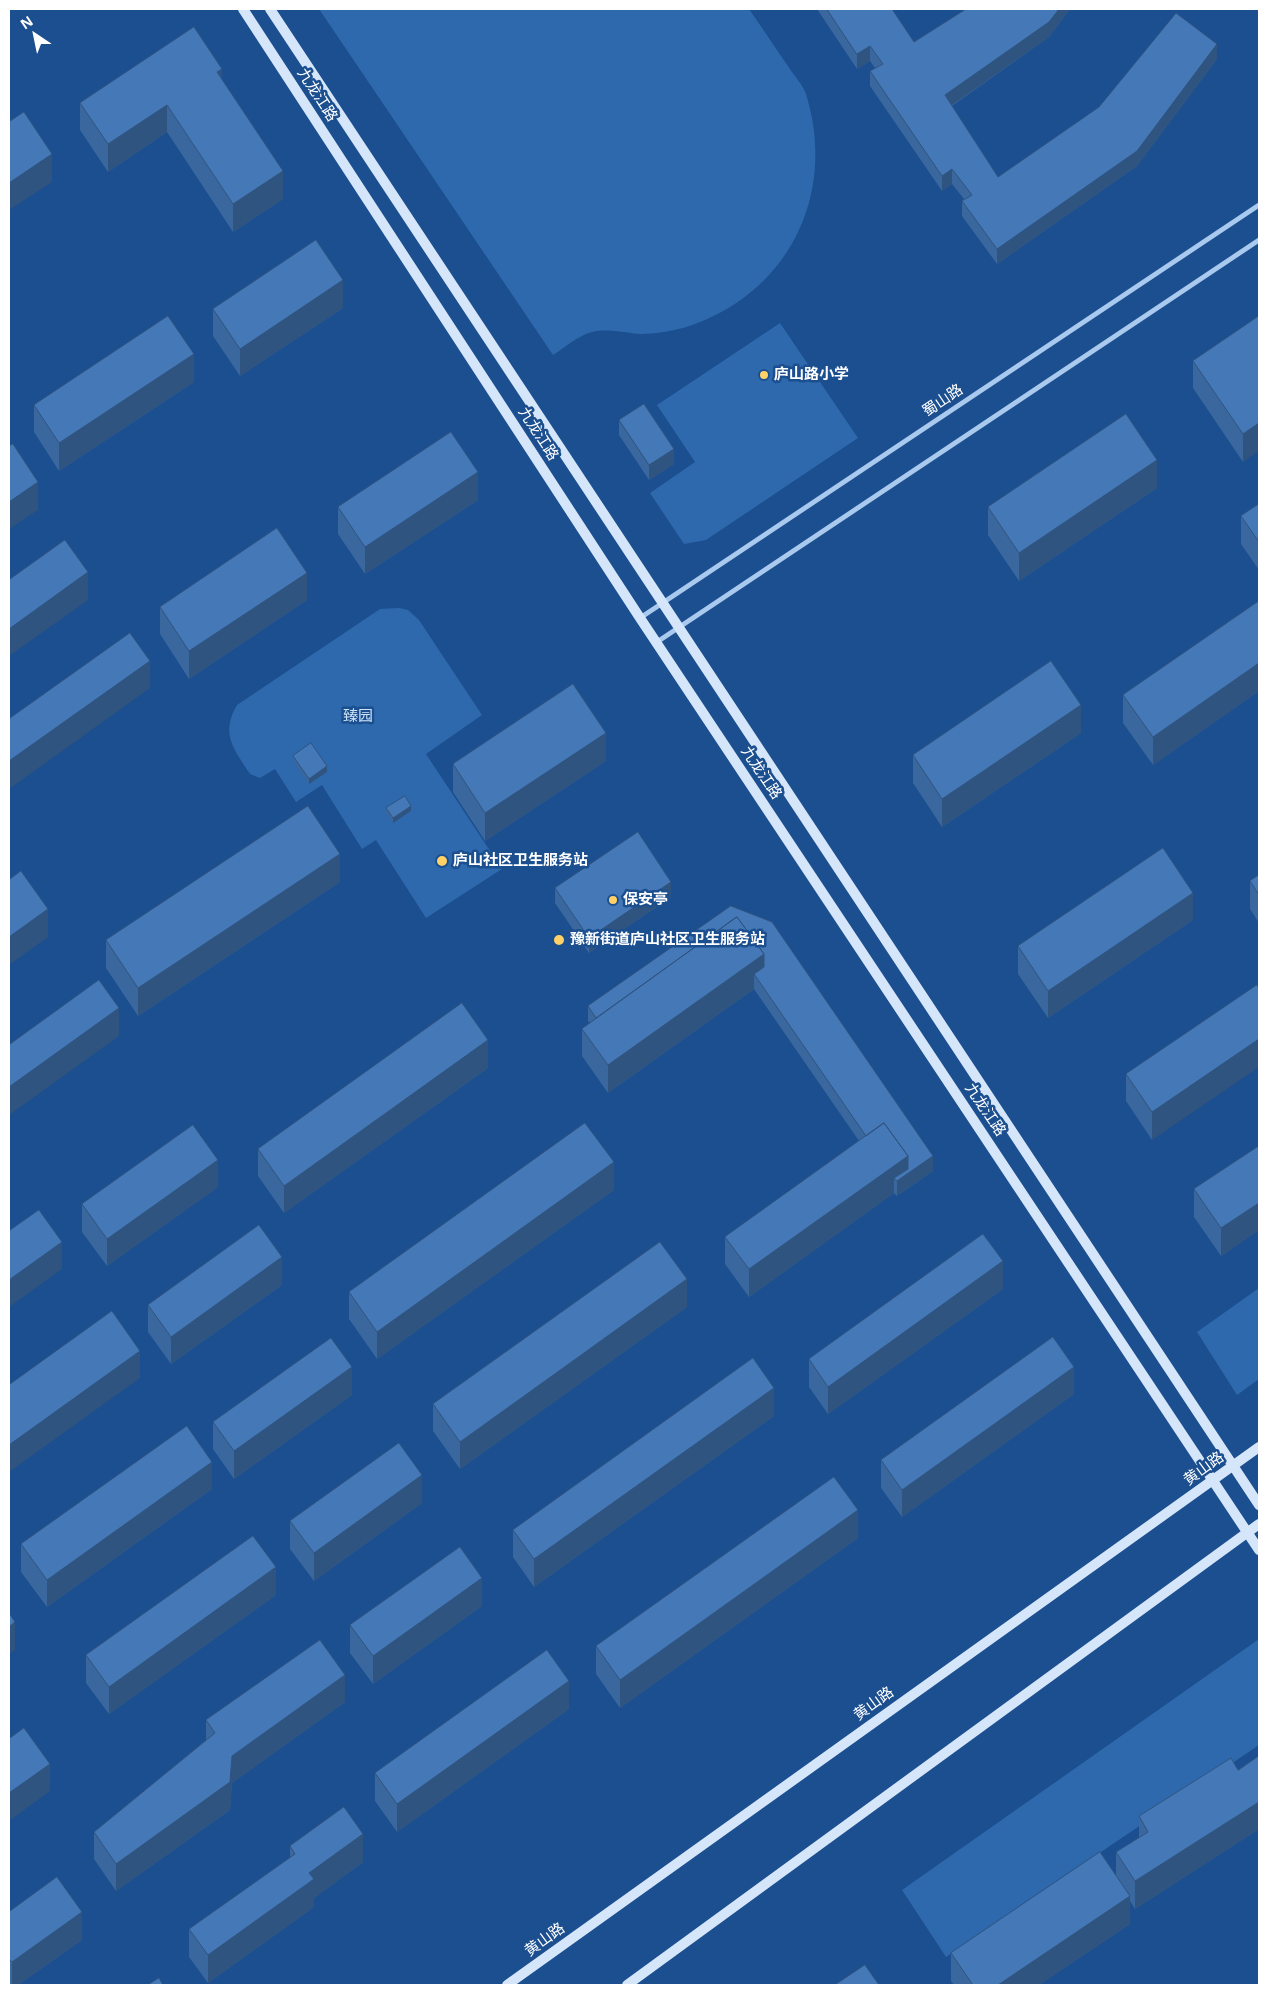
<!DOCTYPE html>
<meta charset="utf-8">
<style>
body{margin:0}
#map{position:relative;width:1268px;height:1994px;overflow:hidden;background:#1b4f8f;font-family:"Noto Sans",sans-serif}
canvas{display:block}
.frame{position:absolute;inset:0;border:10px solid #fff;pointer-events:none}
.north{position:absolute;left:10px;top:10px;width:50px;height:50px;-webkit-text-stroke:4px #1b4f8f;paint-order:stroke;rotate:326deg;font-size:14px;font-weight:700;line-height:20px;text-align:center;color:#fff}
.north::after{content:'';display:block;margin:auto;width:18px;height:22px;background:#fff;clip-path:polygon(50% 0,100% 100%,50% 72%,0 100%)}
</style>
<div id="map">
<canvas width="1268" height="1994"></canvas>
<div class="frame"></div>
<div class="north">N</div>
</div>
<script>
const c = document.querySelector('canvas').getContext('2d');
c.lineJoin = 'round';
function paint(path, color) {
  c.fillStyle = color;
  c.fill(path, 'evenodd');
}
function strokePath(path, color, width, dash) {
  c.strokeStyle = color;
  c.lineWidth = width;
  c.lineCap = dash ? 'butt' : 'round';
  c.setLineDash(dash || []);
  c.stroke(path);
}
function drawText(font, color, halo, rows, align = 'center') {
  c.font = font + ' "Noto Sans","Noto Sans SC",sans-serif';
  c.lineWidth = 5;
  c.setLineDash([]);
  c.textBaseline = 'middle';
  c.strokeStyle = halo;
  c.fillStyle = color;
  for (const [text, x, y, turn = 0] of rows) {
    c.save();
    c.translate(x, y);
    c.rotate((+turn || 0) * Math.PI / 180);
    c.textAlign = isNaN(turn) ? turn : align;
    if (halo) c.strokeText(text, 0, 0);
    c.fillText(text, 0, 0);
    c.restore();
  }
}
paint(new Path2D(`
 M 319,9 L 749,9 C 763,29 776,49 790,69 C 795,77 803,85 806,94 C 838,197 786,297 683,328 C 671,331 654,334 641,334 C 626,333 607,328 592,332 C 579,335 564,348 553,355 Z
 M 780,323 L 858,438 L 706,540 L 684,544 L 650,493 L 695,462 L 657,405 Z
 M 399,608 L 408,610 L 419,620 L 482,715 L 426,754 L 502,869 L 426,918 L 376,840 L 362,849 L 322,785 L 296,802 L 275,769 L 260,778 L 250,774 C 234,749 220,734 237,705 L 380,609 Z
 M 1259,1288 L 1259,1379 L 1237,1395 L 1197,1332 Z
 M 1259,1639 L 1259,1745 L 946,1957 L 902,1890 Z`), '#2e69ad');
strokePath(new Path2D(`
 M 640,618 L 1259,205
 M 657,642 L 1259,240`), '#a9c9ee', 5);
strokePath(new Path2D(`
 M 243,9 L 640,618 L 1259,1550
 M 270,9 L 1259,1505
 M 507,1985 L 1259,1447
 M 627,1985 L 1259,1524`), '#d6e6fa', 10);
paint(new Path2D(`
 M 817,9 L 892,9 L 914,42 L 966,9 L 1070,9 L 1049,37 L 952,106 L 998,177 L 1217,59 L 1137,166 L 997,264 L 962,216 L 962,201 L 964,199 L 952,184 L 942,191 L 870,86 L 870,71 L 875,68 L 870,61 L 857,69 Z
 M 222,79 L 283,199 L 233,232 L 167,132 L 108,172 L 80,130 L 80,103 Z
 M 343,308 L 240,376 L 213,336 L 213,309 Z
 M 1259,316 L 1243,462 L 1193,388 L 1193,361 Z
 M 194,382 L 59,471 L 34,432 L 34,405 Z
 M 619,420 L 674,464 L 649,480 L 619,435 Z
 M 1157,488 L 1019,581 L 988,535 L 988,507 Z
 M 478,500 L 365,574 L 338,534 L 338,507 Z
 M 1259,504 L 1259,570 L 1241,544 L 1241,516 Z
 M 307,600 L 189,679 L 160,634 L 160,607 Z
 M 1259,601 L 1259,691 L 1153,765 L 1123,723 L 1123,695 Z
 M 1081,733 L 942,827 L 913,783 L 913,755 Z
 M 293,756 L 327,772 L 309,784 L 293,761 Z
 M 606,761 L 485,841 L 453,792 L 453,764 Z
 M 386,808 L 411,811 L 393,823 L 386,813 Z
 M 1259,875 L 1259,923 L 1250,909 L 1250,881 Z
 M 340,882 L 138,1016 L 106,968 L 106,940 Z
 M 555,888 L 671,897 L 589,953 L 555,903 Z
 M 731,906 L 933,1171 L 897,1196 L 894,1193 L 749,1297 L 725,1264 L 725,1237 L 859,1141 L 754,989 L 608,1093 L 582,1056 L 582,1029 L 590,1023 L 588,1021 L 588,1006 Z
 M 1193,920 L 1048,1018 L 1018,974 L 1018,946 Z
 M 1259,988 L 1152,1140 L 1126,1101 L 1126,1074 Z
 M 488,1068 L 284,1213 L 258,1176 L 258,1149 Z
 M 1259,1146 L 1259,1230 L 1221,1256 L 1194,1217 L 1194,1189 Z
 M 218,1187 L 107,1266 L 82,1232 L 82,1204 Z
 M 614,1190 L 377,1359 L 349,1319 L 349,1292 Z
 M 282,1285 L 171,1364 L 148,1332 L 148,1305 Z
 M 1003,1289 L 828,1414 L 809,1387 L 809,1359 Z
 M 687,1307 L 460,1469 L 433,1431 L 433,1404 Z
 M 1074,1394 L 902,1517 L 881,1488 L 881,1460 Z
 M 352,1395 L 234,1479 L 213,1449 L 213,1422 Z
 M 774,1416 L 534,1587 L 513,1557 L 513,1530 Z
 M 212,1489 L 47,1607 L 21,1572 L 21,1544 Z
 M 422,1503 L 314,1581 L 290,1549 L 290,1521 Z
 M 858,1538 L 620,1708 L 596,1674 L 596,1646 Z
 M 276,1595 L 109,1714 L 86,1683 L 86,1655 Z
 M 482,1606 L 373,1684 L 350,1653 L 350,1625 Z
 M 345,1702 L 232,1783 L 230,1810 L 116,1891 L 94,1859 L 94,1832 L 206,1740 L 206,1720 Z
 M 569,1709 L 397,1832 L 375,1801 L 375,1773 Z
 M 1259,1756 L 1259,1829 L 1135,1909 L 1130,1901 L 1130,1924 L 1039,1985 L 954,1985 L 951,1981 L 951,1953 L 1116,1876 L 1116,1852 L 1139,1838 L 1139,1816 L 1238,1770 Z
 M 290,1846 L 363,1862 L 314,1898 L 314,1907 L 208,1983 L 189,1957 L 189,1929 L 290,1858 Z
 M 9,1912 L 82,1940 L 18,1985 L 9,1985 Z`), '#3a679d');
paint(new Path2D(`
 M 1059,9 L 1070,9 L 1049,37 L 945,110 L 945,95 Z
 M 1217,44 L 1217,59 L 1137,166 L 997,264 L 997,249 Z
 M 870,46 L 870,61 L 857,69 L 857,54 Z
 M 222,69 L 222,96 L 217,72 Z
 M 167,105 L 167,132 L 108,172 L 108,144 Z
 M 52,154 L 52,182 L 9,210 L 9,183 Z
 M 952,169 L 952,184 L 942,191 L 942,176 Z
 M 283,171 L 283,199 L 233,232 L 233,204 Z
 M 343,280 L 343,308 L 240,376 L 240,349 Z
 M 194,354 L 194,382 L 59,471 L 59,443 Z
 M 1259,423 L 1259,451 L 1243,462 L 1243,434 Z
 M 674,449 L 674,464 L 649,480 L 649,465 Z
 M 1157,460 L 1157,488 L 1019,581 L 1019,553 Z
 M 478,472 L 478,500 L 365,574 L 365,547 Z
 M 38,482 L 38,510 L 9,529 L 9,502 Z
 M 88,572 L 88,600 L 9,656 L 9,629 Z
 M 307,573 L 307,600 L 189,679 L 189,651 Z
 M 150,661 L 150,688 L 9,789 L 9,761 Z
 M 1259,663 L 1259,691 L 1153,765 L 1153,737 Z
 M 1081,705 L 1081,733 L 942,827 L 942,799 Z
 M 606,733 L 606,761 L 485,841 L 485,813 Z
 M 327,766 L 327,772 L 309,784 L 309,779 Z
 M 411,806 L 411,811 L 393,823 L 393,818 Z
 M 340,854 L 340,882 L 138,1016 L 138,988 Z
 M 671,882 L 671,897 L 589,953 L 589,938 Z
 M 1193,893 L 1193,920 L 1048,1018 L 1048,991 Z
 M 48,909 L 48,937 L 9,965 L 9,937 Z
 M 764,954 L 764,982 L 754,974 L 754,989 L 608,1093 L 608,1065 Z
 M 119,1008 L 119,1036 L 9,1115 L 9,1087 Z
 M 1259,1039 L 1259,1067 L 1152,1140 L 1152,1112 Z
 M 488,1040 L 488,1068 L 284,1213 L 284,1186 Z
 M 908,1156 L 933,1156 L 933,1171 L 897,1196 L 897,1181 L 894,1178 L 894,1193 L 749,1297 L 749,1269 Z
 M 218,1160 L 218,1187 L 107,1266 L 107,1239 Z
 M 614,1162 L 614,1190 L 377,1359 L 377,1332 Z
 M 1259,1203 L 1259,1230 L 1221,1256 L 1221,1228 Z
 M 62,1242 L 62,1269 L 9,1307 L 9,1280 Z
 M 282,1257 L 282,1285 L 171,1364 L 171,1337 Z
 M 1003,1261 L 1003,1289 L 828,1414 L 828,1387 Z
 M 687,1279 L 687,1307 L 460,1469 L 460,1442 Z
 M 140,1351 L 140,1378 L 9,1472 L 9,1445 Z
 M 352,1367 L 352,1395 L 234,1479 L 234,1451 Z
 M 1074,1367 L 1074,1394 L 902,1517 L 902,1490 Z
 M 774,1388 L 774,1416 L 534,1587 L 534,1559 Z
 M 212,1462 L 212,1489 L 47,1607 L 47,1580 Z
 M 422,1475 L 422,1503 L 314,1581 L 314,1553 Z
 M 858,1510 L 858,1538 L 620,1708 L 620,1680 Z
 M 276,1567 L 276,1595 L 109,1714 L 109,1687 Z
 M 482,1578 L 482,1606 L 373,1684 L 373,1656 Z
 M 15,1622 L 15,1650 L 9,1654 L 9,1627 Z
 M 345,1675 L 345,1702 L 232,1783 L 230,1810 L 116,1891 L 116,1864 L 232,1756 Z
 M 569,1681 L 569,1709 L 397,1832 L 397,1804 Z
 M 50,1764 L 50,1791 L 9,1821 L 9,1793 Z
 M 1259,1802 L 1259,1829 L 1135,1909 L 1135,1881 Z
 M 363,1834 L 363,1862 L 314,1898 L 314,1907 L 208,1983 L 208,1955 L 309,1873 Z
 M 1130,1896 L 1130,1924 L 1039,1985 L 998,1985 Z
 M 82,1912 L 82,1940 L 18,1985 L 12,1985 L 12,1962 Z`), '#305480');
const building = new Path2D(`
 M 827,9 L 892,9 L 914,42 L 966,9 L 1059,9 L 1049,22 L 945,95 L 998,177 L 1099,107 L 1176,13 L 1217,44 L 1137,151 L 997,249 L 962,201 L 972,195 L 952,169 L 942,176 L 870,71 L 883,64 L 870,46 L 857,54 Z
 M 194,27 L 222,69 L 217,72 L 283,171 L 233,204 L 167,105 L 108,144 L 80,103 Z
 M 24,112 L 52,154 L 9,183 L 9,122 Z
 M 316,240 L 343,280 L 240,349 L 213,309 Z
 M 168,316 L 194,354 L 59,443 L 34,405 Z
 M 1259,316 L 1259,423 L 1243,434 L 1193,361 Z
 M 644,404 L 674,449 L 649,465 L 619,420 Z
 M 1126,414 L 1157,460 L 1019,553 L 988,507 Z
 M 451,432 L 478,472 L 365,547 L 338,507 Z
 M 13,444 L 38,482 L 9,502 L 9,446 Z
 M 1259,504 L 1259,542 L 1241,516 Z
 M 277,528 L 307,573 L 189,651 L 160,607 Z
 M 65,540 L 88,572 L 9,629 L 9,580 Z
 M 1259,601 L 1259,663 L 1153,737 L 1123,695 Z
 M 130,633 L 150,661 L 9,761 L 9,719 Z
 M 1051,661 L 1081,705 L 942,799 L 913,755 Z
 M 573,684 L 606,733 L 485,813 L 453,764 Z
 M 311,743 L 327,766 L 309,779 L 293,756 Z
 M 405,796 L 411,806 L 393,818 L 386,808 Z
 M 308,806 L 340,854 L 138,988 L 106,940 Z
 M 638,832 L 671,882 L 589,938 L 555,888 Z
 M 1163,848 L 1193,893 L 1048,991 L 1018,946 Z
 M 21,871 L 48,909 L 9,937 L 9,880 Z
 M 1259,875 L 1259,895 L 1250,881 Z
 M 731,906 L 772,922 L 933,1156 L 897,1181 L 894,1178 L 908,1169 L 908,1156 L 884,1123 L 866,1136 L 754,974 L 764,967 L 764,954 L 737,917 L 596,1018 L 588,1006 Z
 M 737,917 L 764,954 L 608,1065 L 582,1029 Z
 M 99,980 L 119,1008 L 9,1087 L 9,1045 Z
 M 1257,985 L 1259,988 L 1259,1039 L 1152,1112 L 1126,1074 Z
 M 462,1003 L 488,1040 L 284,1186 L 258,1149 Z
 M 585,1123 L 614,1162 L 377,1332 L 349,1292 Z
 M 884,1123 L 908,1156 L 749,1269 L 725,1237 Z
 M 193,1125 L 218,1160 L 107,1239 L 82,1204 Z
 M 1259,1146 L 1259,1203 L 1221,1228 L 1194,1189 Z
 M 39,1210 L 62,1242 L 9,1280 L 9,1231 Z
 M 259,1225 L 282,1257 L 171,1337 L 148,1305 Z
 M 983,1234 L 1003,1261 L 828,1387 L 809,1359 Z
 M 660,1242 L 687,1279 L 460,1442 L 433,1404 Z
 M 112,1311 L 140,1351 L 9,1445 L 9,1385 Z
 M 1053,1337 L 1074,1367 L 902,1490 L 881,1460 Z
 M 331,1338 L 352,1367 L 234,1451 L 213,1422 Z
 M 753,1358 L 774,1388 L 534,1559 L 513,1530 Z
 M 187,1426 L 212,1462 L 47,1580 L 21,1544 Z
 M 399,1443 L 422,1475 L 314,1553 L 290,1521 Z
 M 834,1477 L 858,1510 L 620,1680 L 596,1646 Z
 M 253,1536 L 276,1567 L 109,1687 L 86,1655 Z
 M 460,1547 L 482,1578 L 373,1656 L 350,1625 Z
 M 9,1613 L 15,1622 L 9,1627 Z
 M 320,1640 L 345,1675 L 232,1756 L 230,1782 L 116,1864 L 94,1832 L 215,1733 L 206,1720 Z
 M 547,1650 L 569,1681 L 397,1804 L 375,1773 Z
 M 24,1728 L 50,1764 L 9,1793 L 9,1739 Z
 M 1259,1756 L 1259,1802 L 1135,1881 L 1116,1852 L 1148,1832 L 1139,1816 L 1231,1758 L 1238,1770 Z
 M 344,1807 L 363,1834 L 309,1873 L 314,1879 L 208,1955 L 189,1929 L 295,1854 L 290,1846 Z
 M 1100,1852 L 1130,1896 L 998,1985 L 973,1985 L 951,1953 Z
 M 57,1877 L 82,1912 L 12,1962 L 9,1959 L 9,1912 Z
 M 865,1965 L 879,1985 L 835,1985 Z
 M 159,1978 L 163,1985 L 148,1985 Z`);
paint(building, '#4478b7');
strokePath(building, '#305480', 1);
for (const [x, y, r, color] of [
 [764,375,5,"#ffd166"],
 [442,861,6,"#ffd166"],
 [613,900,5,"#ffd166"],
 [559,940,6,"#ffd166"]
]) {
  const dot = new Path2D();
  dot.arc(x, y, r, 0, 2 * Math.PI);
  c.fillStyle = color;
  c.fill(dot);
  strokePath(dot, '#1b4f8f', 2);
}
drawText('15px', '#fff', '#1b4f8f', [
 ["九龙江路",317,95,57],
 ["蜀山路",943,401,-34],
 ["九龙江路",538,434,57],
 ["九龙江路",761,773,56],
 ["九龙江路",985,1110,56],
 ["黄山路",1204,1469,-36],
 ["黄山路",874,1704,-36],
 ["黄山路",545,1940,-36]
]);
drawText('bold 15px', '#fff', '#1b4f8f', [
 ["庐山路小学",774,375],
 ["庐山社区卫生服务站",453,861],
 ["保安亭",623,900],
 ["豫新街道庐山社区卫生服务站",570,940]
], 'left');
drawText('15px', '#cfe3fa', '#1b4f8f', [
 ["臻园",358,717]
]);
</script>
